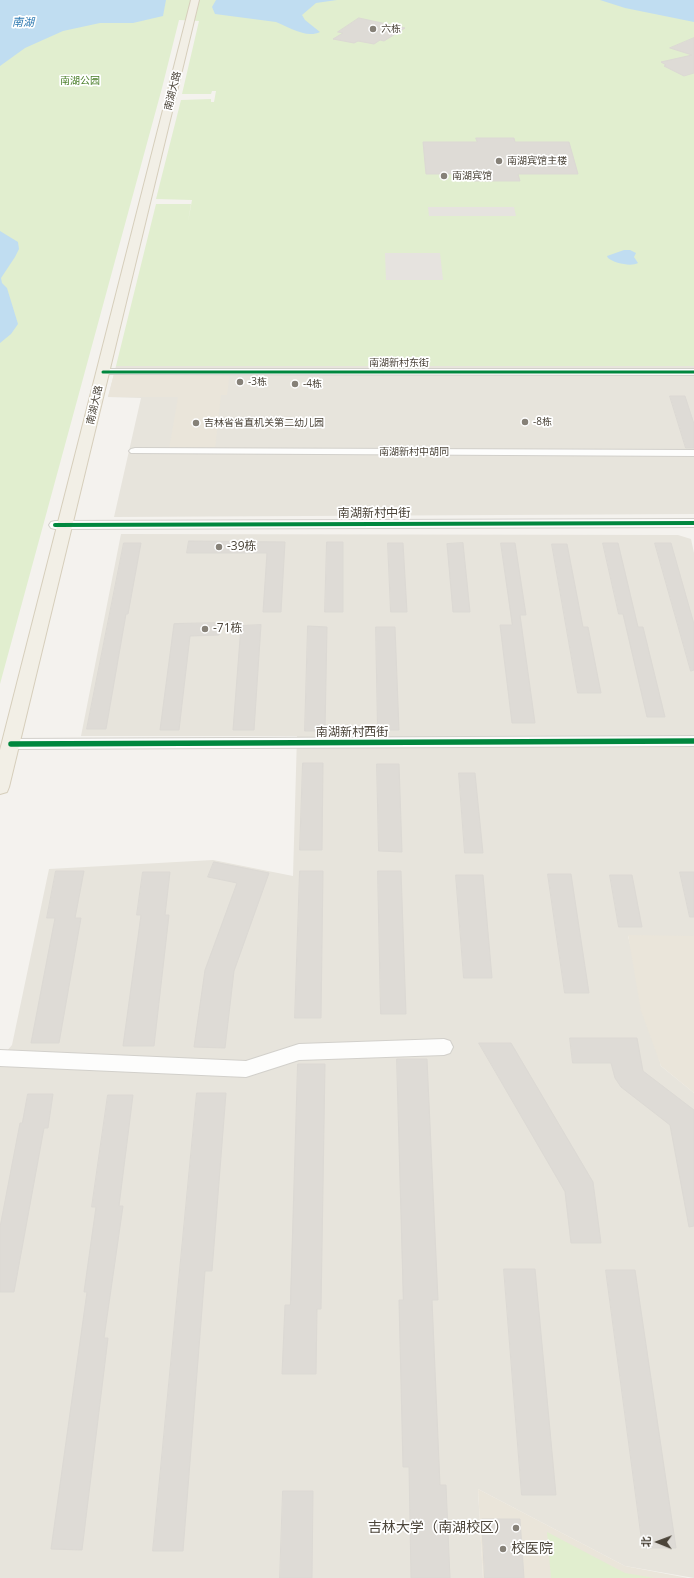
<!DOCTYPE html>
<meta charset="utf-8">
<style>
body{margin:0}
#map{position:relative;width:694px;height:1578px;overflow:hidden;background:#f4f2ee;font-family:"Open Sans","Noto Sans SC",sans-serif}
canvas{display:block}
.north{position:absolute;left:638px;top:1522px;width:40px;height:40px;-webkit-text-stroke:3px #fff;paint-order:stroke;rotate:271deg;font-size:11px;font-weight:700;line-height:16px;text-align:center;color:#4b4439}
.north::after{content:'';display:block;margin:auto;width:14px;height:18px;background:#4b4439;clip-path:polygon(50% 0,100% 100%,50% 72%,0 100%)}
</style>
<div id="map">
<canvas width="694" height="1578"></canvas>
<div class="north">北</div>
</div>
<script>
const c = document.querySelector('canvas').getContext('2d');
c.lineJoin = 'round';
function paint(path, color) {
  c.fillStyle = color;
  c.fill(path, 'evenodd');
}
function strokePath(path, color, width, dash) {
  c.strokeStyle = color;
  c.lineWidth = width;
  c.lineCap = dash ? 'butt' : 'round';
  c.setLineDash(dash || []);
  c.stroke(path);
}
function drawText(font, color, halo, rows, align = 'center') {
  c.font = font + ' "Open Sans","Noto Sans SC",sans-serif';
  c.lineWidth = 3.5;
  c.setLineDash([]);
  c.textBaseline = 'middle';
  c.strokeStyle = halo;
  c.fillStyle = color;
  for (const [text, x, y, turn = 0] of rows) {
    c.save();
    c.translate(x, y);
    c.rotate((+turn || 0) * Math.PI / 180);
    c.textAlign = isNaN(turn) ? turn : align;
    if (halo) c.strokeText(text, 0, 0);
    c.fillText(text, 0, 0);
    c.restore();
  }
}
paint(new Path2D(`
 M 694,228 L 694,514 L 114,517 L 141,398 L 108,397 L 116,366 L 450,366 Z
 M 121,534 L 678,535 L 691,539 L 694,553 L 694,936 L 628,936 L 661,1066 L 694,1093 L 694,1578 L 625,1566 L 478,1489 L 483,1578 L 0,1578 L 0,1059 L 12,1045 L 49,869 L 213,860 L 293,876 L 297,736 L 81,736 Z`), '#e7e4dc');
paint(new Path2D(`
 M 230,373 L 227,395 L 221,395 L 215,449 L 169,449 L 178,397 L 108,397 L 114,374 Z
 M 628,935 L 694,936 L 694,1093 L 661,1066 L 641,1011 Z
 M 478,1489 L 625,1566 L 688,1578 L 483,1578 Z`), '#eae5da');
paint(new Path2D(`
 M 0,0 L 694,0 L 694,366 L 116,366 L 156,204 L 191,204 L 188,222 L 192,200 L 156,199 L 181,100 L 211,99 L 211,102 L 214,102 L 216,91 L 212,91 L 211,94 L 182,94 L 199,21 L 179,20 L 162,88 L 0,684 Z
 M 547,1532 L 625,1573 L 655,1578 L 551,1578 Z`), '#e1eecf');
paint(new Path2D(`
 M 428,207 L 514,207 L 516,216 L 429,216 Z
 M 385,253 L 440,253 L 443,280 L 386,280 Z`), '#e6e3df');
paint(new Path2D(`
 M 0,0 L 166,0 L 163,16 L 133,23 L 100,23 L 63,31 L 25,48 L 0,66 Z
 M 216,0 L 337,0 L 316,3 L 302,15 L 305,20 L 320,32 C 306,39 287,26 276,22 L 215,14 L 212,7 Z
 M 600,0 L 694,0 L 694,22 L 625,8 Z
 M 0,231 L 18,242 L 19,249 L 15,257 L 1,278 L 2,283 L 7,288 L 18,324 L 11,334 L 0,343 Z
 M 624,250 L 630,250 L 636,253 L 634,257 L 638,263 C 631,267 614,263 608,258 L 607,256 Z`), '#c0ddf1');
const building = new Path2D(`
 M 359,18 L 405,28 L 384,41 L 380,40 L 374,44 L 358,41 L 354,43 L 333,39 L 343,33 L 338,32 Z
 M 694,38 L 694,73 L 684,76 L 664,66 L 666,65 L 661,62 L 692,55 L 670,48 Z
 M 476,138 L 514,138 L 515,142 L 569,142 L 578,174 L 518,174 L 520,181 L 473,181 L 472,174 L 426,174 L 423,142 L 477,142 Z
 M 670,396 L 685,396 L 694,424 L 694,448 L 686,448 Z
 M 189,541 L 285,542 L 281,612 L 263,612 L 267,553 L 187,553 Z
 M 327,542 L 343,542 L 343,612 L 325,612 Z
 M 124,543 L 141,543 L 128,614 L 126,614 L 106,729 L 87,729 Z
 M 388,543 L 403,543 L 407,612 L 391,612 Z
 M 463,543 L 470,612 L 453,612 L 447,544 Z
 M 501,543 L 515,543 L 526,615 L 520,615 L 535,723 L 512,723 L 500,625 L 512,625 Z
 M 603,543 L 618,543 L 638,627 L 643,627 L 665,717 L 647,717 L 623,614 L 619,614 Z
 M 655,543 L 671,543 L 694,624 L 694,670 L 691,671 Z
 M 552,544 L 567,544 L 583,627 L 588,627 L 601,693 L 578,693 Z
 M 220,623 L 219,635 L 190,636 L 179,730 L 160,730 L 174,624 Z
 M 261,625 L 254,730 L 233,730 L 241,626 Z
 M 308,626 L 327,627 L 325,731 L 305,731 Z
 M 376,627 L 395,627 L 399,730 L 378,730 Z
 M 303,763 L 323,763 L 322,850 L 300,850 Z
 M 377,764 L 399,764 L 402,852 L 379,851 Z
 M 459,773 L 475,773 L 483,853 L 465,853 Z
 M 214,862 L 269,873 L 234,971 L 225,1048 L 194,1047 L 205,970 L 237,883 L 208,877 Z
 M 56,871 L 84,871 L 75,918 L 81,918 L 59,1043 L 31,1043 L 55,918 L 47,918 Z
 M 300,871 L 323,871 L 321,1018 L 295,1018 Z
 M 378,871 L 401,871 L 406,1014 L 381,1014 Z
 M 143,872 L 170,872 L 165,915 L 169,915 L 154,1046 L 123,1046 L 141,915 L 137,915 Z
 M 680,872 L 694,872 L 694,917 L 690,917 Z
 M 548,874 L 571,874 L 589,993 L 565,993 Z
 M 456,875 L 483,875 L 492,978 L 464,978 Z
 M 610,875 L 632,875 L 642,927 L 619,927 Z
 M 570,1038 L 637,1038 L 643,1071 L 694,1110 L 694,1226 L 689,1227 L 670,1125 L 621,1087 L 615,1078 L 611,1063 L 573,1063 Z
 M 479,1043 L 511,1043 L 593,1182 L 601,1243 L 571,1243 L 565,1192 Z
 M 397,1059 L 427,1059 L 438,1300 L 432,1300 L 440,1485 L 446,1485 L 450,1578 L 411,1578 L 409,1467 L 403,1467 L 399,1300 L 403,1300 Z
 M 298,1064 L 325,1064 L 321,1309 L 317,1309 L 316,1374 L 282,1374 L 285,1305 L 290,1305 Z
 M 197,1093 L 226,1093 L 212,1271 L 205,1271 L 183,1551 L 153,1551 Z
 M 28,1094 L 53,1094 L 48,1128 L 44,1128 L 14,1292 L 0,1292 L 0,1227 L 20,1123 L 22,1123 Z
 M 108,1095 L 133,1095 L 119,1206 L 123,1206 L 104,1338 L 108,1338 L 82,1550 L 51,1549 L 87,1292 L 84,1292 L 96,1207 L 92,1207 Z
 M 504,1269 L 535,1269 L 556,1495 L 522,1495 Z
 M 606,1270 L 635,1270 L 676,1548 L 643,1548 Z
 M 283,1491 L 313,1491 L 312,1578 L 280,1578 Z
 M 482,1519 L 520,1519 L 524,1578 L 485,1578 Z`);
paint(building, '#dedbd6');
strokePath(building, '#dcd9d4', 1);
const minor = new Path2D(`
 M 103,369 L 694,369 L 694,375 L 99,374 L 98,372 L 99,370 Z
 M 135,448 L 694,450 L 694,456 L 131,453 L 129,451 L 131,449 Z
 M 694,519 L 694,527 L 55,529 L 51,528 L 49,525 L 51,522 L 55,521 Z
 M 694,736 L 694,746 L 11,749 L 6,748 L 4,744 L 6,740 L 11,739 Z
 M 444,1039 L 450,1041 L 453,1047 L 450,1053 L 444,1055 L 299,1060 L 246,1077 L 0,1066 L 0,1050 L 246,1061 L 299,1044 Z`);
const major = new Path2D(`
 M 191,0 L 199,0 L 9,787 L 7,792 L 0,794 L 0,750 Z`);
strokePath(minor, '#d2d0cb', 2);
strokePath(major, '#d6cebb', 2);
paint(minor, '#fdfdfc');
paint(major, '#f2efe6');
strokePath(new Path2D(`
 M 103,372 L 694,372`), '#00873e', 3);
strokePath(new Path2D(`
 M 55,525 L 694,523`), '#00873e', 4);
strokePath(new Path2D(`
 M 11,744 L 694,741`), '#00873e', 5.5);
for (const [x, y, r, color] of [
 [373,29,4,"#868178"],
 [499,161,4,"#868178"],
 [444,176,4,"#868178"],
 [240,382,4,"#868178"],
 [295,384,4,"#868178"],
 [525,422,4,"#868178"],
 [196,423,4,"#868178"],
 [219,547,4,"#868178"],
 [205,629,4,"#868178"],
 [516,1528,4,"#868178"],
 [503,1549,4,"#868178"]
]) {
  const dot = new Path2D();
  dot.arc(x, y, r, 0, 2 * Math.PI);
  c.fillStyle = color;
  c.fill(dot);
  strokePath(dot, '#fff', 1.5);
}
drawText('10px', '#4b4439', '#fff', [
 ["六栋",381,29],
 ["南湖宾馆主楼",507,161],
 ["南湖宾馆",452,176],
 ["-3栋",248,382],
 ["-4栋",303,384],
 ["-8栋",533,422],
 ["吉林省省直机关第二幼儿园",204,423]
], 'left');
drawText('10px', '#4a7f2a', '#fff', [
 ["南湖公园",80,81]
]);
drawText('10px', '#4b4439', '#fff', [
 ["南湖大路",173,91,-76],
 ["南湖新村东街",399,363],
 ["南湖大路",95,405,-77],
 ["南湖新村中胡同",414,452]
]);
drawText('italic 11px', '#2e7ab2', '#fff', [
 ["南湖",23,23]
]);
drawText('12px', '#4b4439', '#fff', [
 ["南湖新村中街",374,514],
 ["南湖新村西街",352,733]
]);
drawText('12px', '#4b4439', '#fff', [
 ["-39栋",227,547],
 ["-71栋",213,629]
], 'left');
drawText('14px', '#4b4439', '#fff', [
 ["吉林大学（南湖校区）",508,1528],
 ["校医院",511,1549,"left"]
], 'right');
</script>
